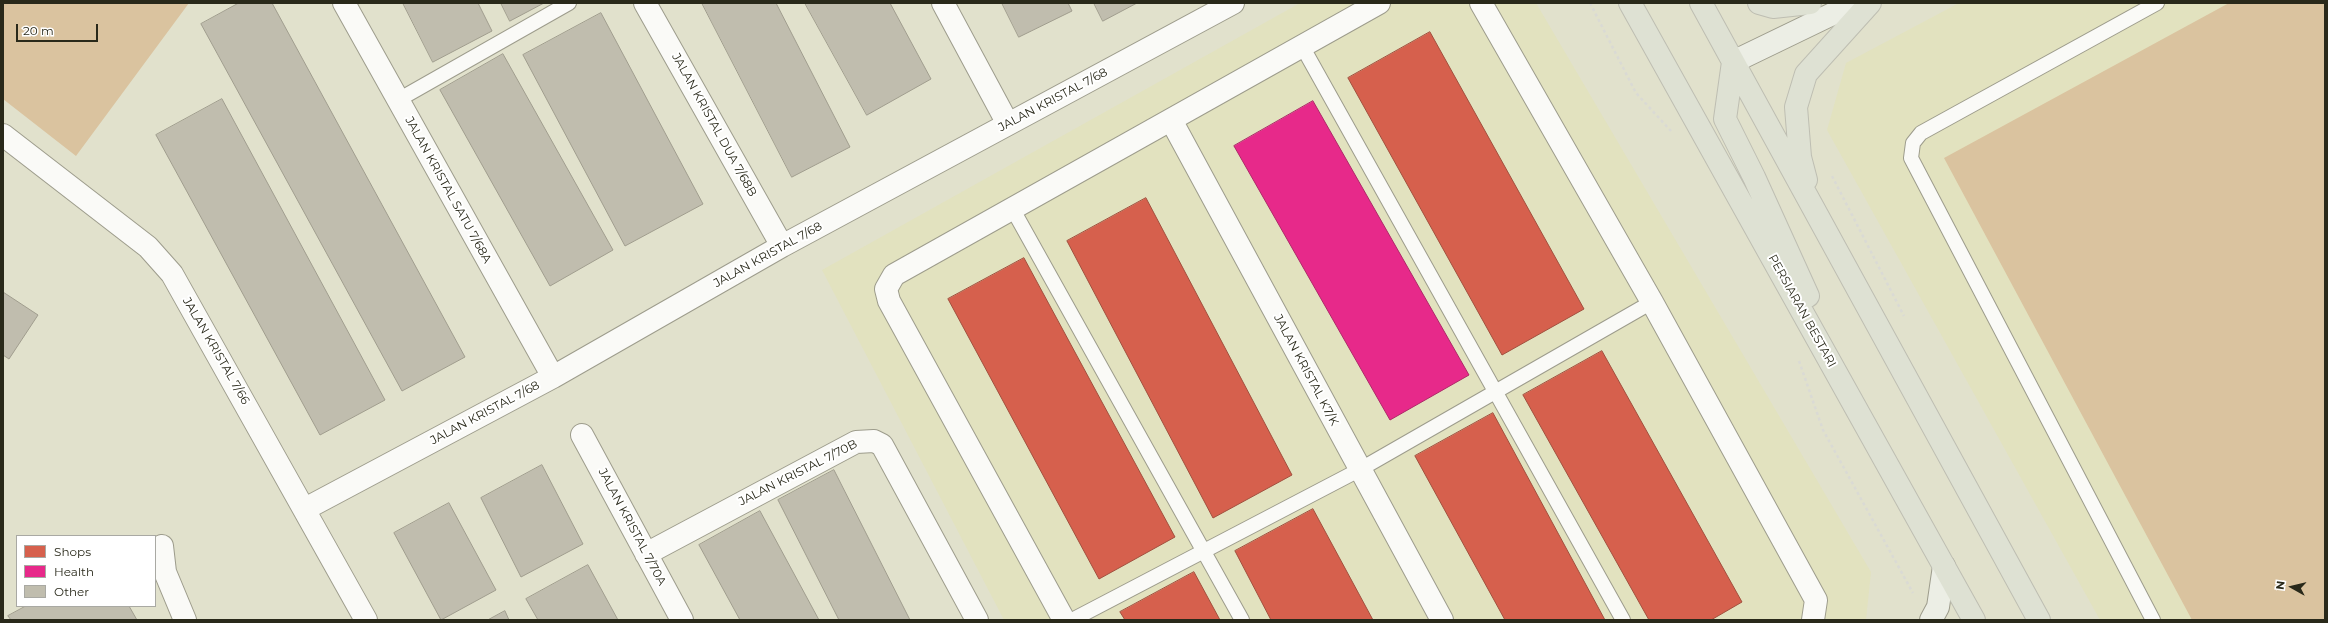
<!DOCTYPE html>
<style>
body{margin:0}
#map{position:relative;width:2328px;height:623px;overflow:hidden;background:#e1e1cc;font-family:Montserrat,sans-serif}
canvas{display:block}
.frame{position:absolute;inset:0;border:4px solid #29291a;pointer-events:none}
.legend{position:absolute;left:16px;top:535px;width:140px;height:72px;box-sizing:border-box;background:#fff;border:1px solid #a9a9a3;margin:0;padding:5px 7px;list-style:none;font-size:12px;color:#29291a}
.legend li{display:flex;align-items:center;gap:8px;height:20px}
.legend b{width:20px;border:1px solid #a9a9a3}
.north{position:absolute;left:2272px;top:567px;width:40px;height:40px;-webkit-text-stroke:3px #fff;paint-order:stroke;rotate:278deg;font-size:11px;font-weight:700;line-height:16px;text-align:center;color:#29291a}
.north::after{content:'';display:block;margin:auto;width:14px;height:18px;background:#29291a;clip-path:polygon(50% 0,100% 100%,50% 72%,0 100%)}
.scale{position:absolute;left:16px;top:24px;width:82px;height:18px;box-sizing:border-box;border:2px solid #29291a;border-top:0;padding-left:5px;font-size:12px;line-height:14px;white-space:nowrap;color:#29291a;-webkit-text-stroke:3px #fff;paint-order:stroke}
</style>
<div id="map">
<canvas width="2328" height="623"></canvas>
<div class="frame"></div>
<ul class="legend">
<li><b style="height:11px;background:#d6604d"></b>Shops</li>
<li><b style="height:11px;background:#e7298a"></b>Health</li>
<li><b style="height:11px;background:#c0bdae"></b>Other</li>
</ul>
<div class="north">N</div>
<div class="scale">20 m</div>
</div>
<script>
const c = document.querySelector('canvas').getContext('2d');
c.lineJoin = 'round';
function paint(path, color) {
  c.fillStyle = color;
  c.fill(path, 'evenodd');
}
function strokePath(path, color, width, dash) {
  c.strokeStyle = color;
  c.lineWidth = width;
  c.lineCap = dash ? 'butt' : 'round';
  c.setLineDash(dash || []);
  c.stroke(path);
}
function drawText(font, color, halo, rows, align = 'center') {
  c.font = font + ' Montserrat,sans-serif';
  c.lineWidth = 4;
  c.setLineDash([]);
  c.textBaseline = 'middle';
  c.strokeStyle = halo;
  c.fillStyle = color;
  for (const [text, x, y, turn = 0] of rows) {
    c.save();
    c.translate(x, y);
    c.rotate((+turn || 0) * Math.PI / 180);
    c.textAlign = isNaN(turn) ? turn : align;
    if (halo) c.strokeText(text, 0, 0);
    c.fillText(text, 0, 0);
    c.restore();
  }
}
paint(new Path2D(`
 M 1300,3 L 1536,3 L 1871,572 L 1866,620 L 1004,620 L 822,270 Z
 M 1959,3 L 2325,3 L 2325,620 L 2100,620 L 1827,130 L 1846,63 Z`), '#e2e2bf');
paint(new Path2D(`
 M 3,3 L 189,3 L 76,156 L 3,99 Z
 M 2229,3 L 2325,3 L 2325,620 L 2192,620 L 1944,158 Z`), '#dac39f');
const shops = new Path2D(`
 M 1430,32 L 1584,309 L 1502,355 L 1348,78 Z
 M 1146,198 L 1292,475 L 1213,518 L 1067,241 Z
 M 1024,258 L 1175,537 L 1099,579 L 948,299 Z
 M 1602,351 L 1742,602 L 1711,620 L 1649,620 L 1523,395 Z
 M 1493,413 L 1605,620 L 1505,620 L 1415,456 Z
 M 1313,509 L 1373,620 L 1271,620 L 1235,551 Z
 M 1194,572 L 1220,620 L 1125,620 L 1120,612 Z`);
paint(shops, '#d6604d');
strokePath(shops, '#a2503e', 1);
const health = new Path2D(`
 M 1313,101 L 1469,375 L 1390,420 L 1234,146 Z`);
paint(health, '#e7298a');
strokePath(health, '#ae2968', 1);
const building = new Path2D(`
 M 239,3 L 272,3 L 465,357 L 402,391 L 201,24 Z
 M 403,3 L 478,3 L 492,31 L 433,62 Z
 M 501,3 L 544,3 L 510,21 Z
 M 702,3 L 776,3 L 850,147 L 792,177 Z
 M 805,3 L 890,3 L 931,79 L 867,115 Z
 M 1002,3 L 1068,3 L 1072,11 L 1019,37 Z
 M 1094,3 L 1137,3 L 1103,21 Z
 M 601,13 L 703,204 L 625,246 L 523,55 Z
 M 503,54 L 613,250 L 550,286 L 440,90 Z
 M 222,99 L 385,400 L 320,435 L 156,135 Z
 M 3,292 L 38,315 L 9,359 L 3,355 Z
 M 542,465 L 583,544 L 521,577 L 481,498 Z
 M 834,470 L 910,620 L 839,620 L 778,500 Z
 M 449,503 L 496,590 L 441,620 L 394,533 Z
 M 760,511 L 819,620 L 740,620 L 699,545 Z
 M 588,565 L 618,620 L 538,620 L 526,599 Z
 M 26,606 L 129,606 L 137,620 L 11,620 L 8,616 Z
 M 505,611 L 509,620 L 488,620 Z`);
paint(building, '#c0bdae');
strokePath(building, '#a09d8e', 1);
const lane = new Path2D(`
 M 1302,46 L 1623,620
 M 398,100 L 569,3
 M 1012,208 L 1242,620
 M 1072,620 L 1359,470 L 1652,302
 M 2153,620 L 1911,158 L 1913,143 L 1921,133 L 2157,3`);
const street = new Path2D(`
 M 344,3 L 553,377
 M 645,3 L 782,246
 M 943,3 L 1008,124
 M 1481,3 L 1652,302 L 1816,600 L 1813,620
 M 1171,120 L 1442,620
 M 3,135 L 148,247 L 172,274 L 366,620
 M 582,435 L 682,620
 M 305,509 L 553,377 L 782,246 L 1233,3
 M 162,546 L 165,572 L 185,620
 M 646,554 L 856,442 L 874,441 L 882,445 L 977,620
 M 1064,620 L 889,301 L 886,289 L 894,275 L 1379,3`);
const secondary = new Path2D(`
 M 1733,62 L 1855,3
 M 1931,620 L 1938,607 L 1944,566`);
const primary = new Path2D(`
 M 1630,3 L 1974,620
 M 1701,3 L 2039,620
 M 1759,3 L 1773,7 L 1810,3
 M 1733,62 L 1725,119 L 1754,177 L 1808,296
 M 1806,180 L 1800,157 L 1796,107 L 1806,74 L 1870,3`);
strokePath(lane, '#9d9c8c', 16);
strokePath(street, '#9d9c8c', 24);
strokePath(secondary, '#9d9c8c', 24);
strokePath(primary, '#bebeb2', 24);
strokePath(new Path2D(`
 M 1590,3 L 1636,93 L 1671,131
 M 1832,176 L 1904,316
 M 1799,361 L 1823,430 L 1913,593`), '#dadad4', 2.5, [3, 3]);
strokePath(lane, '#fafaf7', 14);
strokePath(street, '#fafaf7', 22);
strokePath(secondary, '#eceee5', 22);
strokePath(primary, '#dee1d3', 22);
drawText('12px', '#29291a', '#fff', [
 ["JALAN KRISTAL 7/68",1053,100,-28],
 ["JALAN KRISTAL DUA 7/68B",714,125,61],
 ["JALAN KRISTAL SATU 7/68A",448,190,61],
 ["JALAN KRISTAL 7/68",768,255,-29],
 ["PERSIARAN BESTARI",1802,311,61],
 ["JALAN KRISTAL 7/66",216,351,60],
 ["JALAN KRISTAL K7/K",1306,370,62],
 ["JALAN KRISTAL 7/68",485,413,-28],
 ["JALAN KRISTAL 7/70B",798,473,-27],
 ["JALAN KRISTAL 7/70A",632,527,62]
]);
</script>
